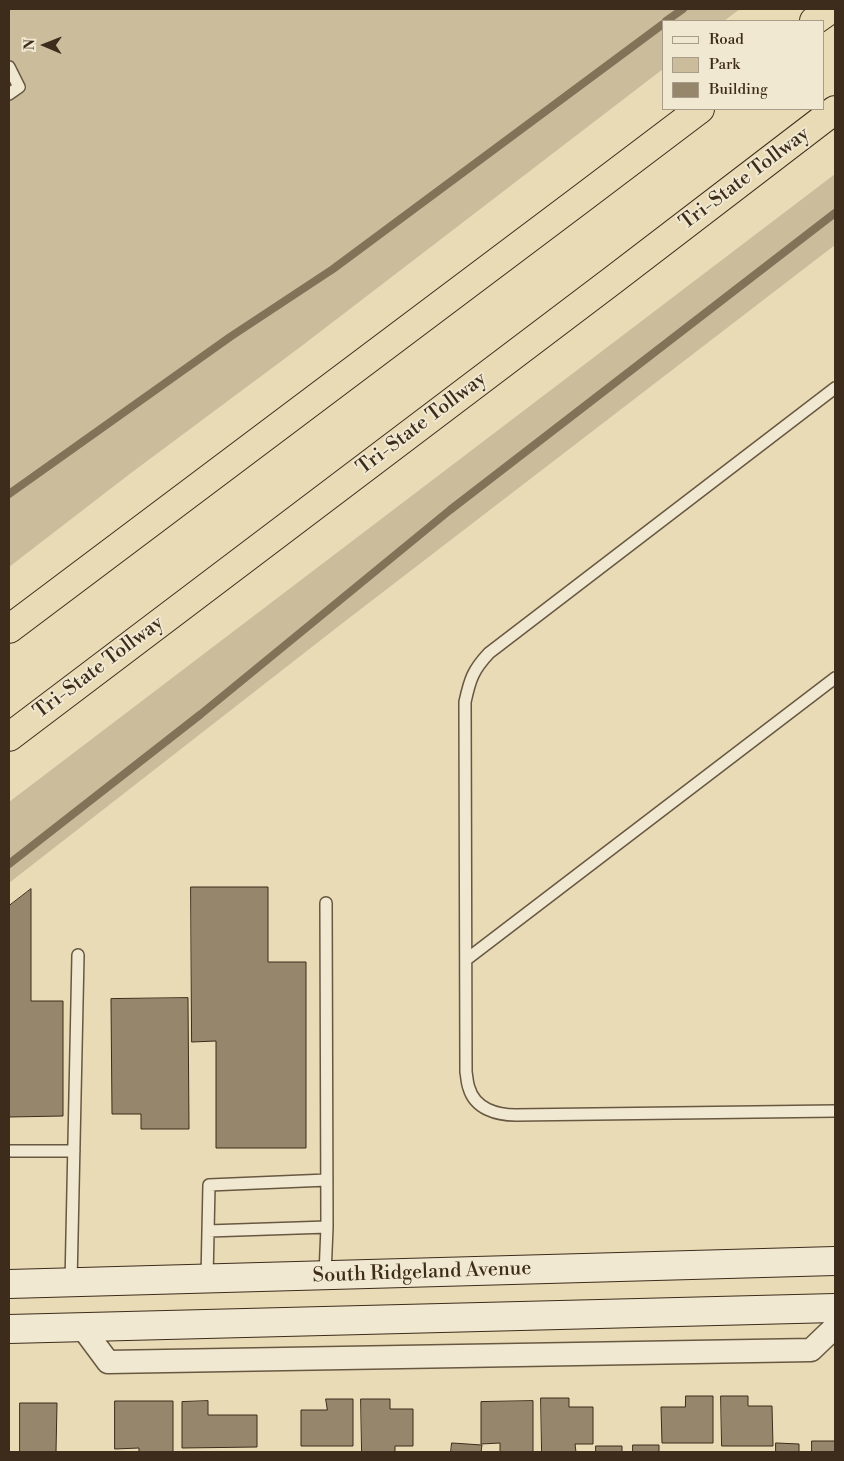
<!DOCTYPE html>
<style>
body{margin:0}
#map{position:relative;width:844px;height:1461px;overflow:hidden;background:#e8dbb6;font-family:"Libre Bodoni",serif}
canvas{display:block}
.frame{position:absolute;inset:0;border:10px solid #3d2c1b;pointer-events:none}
.legend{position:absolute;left:662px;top:20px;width:162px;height:90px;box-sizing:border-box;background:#f0e8d0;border:1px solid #a89d88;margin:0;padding:6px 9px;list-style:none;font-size:15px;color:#3d2c1b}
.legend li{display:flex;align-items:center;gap:10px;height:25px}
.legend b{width:25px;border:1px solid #a89d88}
.north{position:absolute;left:20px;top:20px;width:50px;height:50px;-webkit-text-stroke:4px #f0e8d0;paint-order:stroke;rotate:271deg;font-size:14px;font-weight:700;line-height:20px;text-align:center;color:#3d2c1b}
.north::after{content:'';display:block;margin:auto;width:18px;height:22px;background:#3d2c1b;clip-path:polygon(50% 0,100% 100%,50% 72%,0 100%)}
</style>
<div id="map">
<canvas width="844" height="1461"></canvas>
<div class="frame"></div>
<ul class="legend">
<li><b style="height:6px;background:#f0e8d0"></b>Road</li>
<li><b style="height:14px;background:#cbbd9c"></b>Park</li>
<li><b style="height:14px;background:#96876c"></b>Building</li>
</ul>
<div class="north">N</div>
</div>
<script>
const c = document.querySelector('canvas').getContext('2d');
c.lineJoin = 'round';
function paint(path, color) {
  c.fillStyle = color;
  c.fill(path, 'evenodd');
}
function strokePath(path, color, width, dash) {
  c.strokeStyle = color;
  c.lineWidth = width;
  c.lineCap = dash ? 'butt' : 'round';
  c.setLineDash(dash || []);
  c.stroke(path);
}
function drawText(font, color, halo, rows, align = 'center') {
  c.font = font + ' "Libre Bodoni",serif';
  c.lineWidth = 4;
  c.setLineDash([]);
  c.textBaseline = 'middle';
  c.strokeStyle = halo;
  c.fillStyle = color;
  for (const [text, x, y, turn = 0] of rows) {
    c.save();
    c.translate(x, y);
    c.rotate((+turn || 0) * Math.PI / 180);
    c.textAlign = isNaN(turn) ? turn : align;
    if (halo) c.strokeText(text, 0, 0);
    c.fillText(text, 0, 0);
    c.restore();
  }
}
paint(new Path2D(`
 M 9,9 L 740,9 L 724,21 L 663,21 L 663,69 L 299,348 L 131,473 L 9,567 Z
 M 835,174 L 835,245 L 344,622 L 9,883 L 9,802 Z`), '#cbbd9c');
strokePath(new Path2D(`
 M 666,21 L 683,9
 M 9,494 L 230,337 L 333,269 L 663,24
 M 9,864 L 201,714 L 450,510 L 835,213`), '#817258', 8);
const building = new Path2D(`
 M 191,887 L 268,887 L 268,962 L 306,962 L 306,1148 L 216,1148 L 216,1041 L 192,1042 Z
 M 31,889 L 31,1001 L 63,1001 L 63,1116 L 9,1117 L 9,906 Z
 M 188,998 L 189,1129 L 141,1129 L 141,1114 L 112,1114 L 111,999 Z
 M 686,1396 L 713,1396 L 713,1443 L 662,1443 L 661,1407 L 685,1407 Z
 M 721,1396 L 748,1396 L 748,1406 L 772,1406 L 773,1446 L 722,1446 Z
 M 541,1398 L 569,1398 L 569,1407 L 593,1407 L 593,1444 L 575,1444 L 576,1452 L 542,1452 Z
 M 326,1399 L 353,1399 L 353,1446 L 301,1446 L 301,1410 L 327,1410 Z
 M 361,1399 L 390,1399 L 390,1409 L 413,1409 L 413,1446 L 395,1446 L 395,1452 L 362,1452 Z
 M 115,1401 L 173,1401 L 173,1452 L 139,1452 L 139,1448 L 115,1449 Z
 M 208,1401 L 208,1415 L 257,1415 L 257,1447 L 182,1448 L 182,1402 Z
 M 533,1401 L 533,1452 L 500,1452 L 500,1443 L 481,1444 L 481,1402 Z
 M 20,1403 L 57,1403 L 56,1452 L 20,1452 Z
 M 812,1441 L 835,1441 L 835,1452 L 812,1452 Z
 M 452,1443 L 482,1445 L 481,1452 L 451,1452 Z
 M 776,1443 L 799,1444 L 799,1452 L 776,1452 Z
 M 633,1445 L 659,1445 L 659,1452 L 633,1452 Z
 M 596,1446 L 622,1446 L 622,1452 L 596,1452 Z`);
paint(building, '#96876c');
strokePath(building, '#3d2c1b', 1);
const service = new Path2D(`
 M 9,67 L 19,87 L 9,94
 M 835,388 L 489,653 C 473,670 470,679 465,702 L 466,1072 C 467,1077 467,1083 469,1088 C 475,1109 497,1115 516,1115 L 835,1111
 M 467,959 L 835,678
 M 9,1151 L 74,1151
 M 208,1231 L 327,1227
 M 325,1275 L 327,1227 L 326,903
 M 207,1279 L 209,1185 L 327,1180
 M 71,1283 L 78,955`);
const minor = new Path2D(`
 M 82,1327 L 108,1362 L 811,1350 L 835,1327`);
const secondary = new Path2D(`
 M 9,1284 L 835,1261
 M 9,1329 L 835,1308`);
const motorway = new Path2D(`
 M 814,21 L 831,9
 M 9,629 L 585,196 L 700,109
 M 9,737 L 613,280 L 835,110`);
strokePath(service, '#685842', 14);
strokePath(minor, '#685842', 25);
strokePath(secondary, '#3d2c1b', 30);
strokePath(motorway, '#3d2c1b', 30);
strokePath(service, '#f0e8d0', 11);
strokePath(minor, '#f0e8d0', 22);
strokePath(secondary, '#f0e8d0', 28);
strokePath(motorway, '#e8dbb6', 28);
drawText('20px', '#3d2c1b', '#f0e8d0', [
 ["Tri-State Tollway",745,179,-37],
 ["Tri-State Tollway",422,424,-37],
 ["Tri-State Tollway",99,668,-37],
 ["South Ridgeland Avenue",422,1273,-2]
]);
</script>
